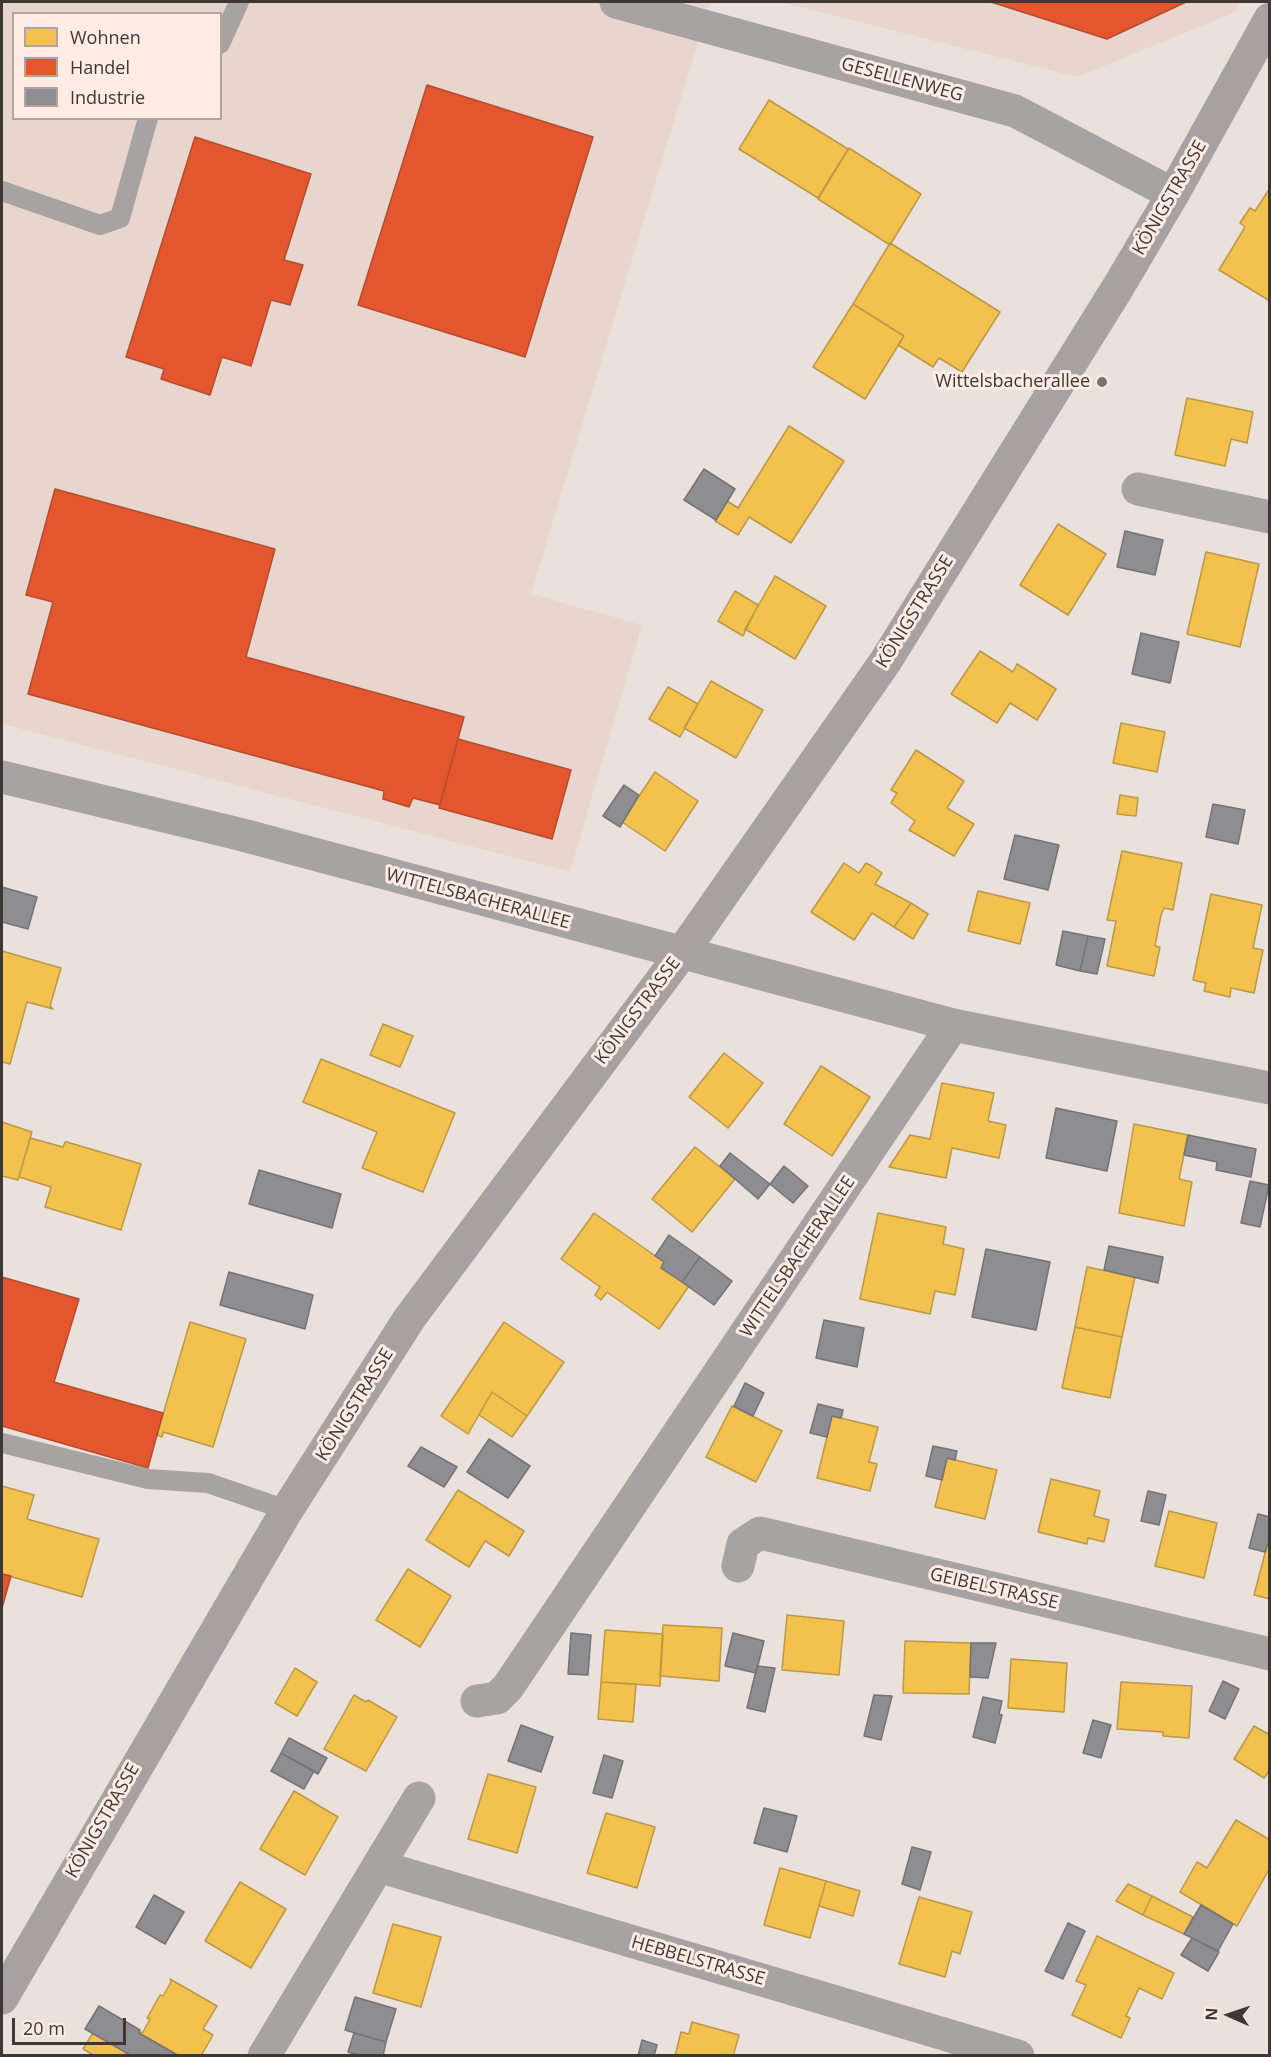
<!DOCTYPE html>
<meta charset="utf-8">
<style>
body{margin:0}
#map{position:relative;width:1271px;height:2057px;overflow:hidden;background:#eae1dd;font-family:"Open Sans",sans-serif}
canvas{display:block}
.frame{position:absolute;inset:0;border:3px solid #3e3734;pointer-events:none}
.legend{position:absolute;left:12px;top:12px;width:210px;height:108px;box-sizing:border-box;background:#feebe4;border:2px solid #b1a39e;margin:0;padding:8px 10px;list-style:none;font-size:18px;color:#3e3734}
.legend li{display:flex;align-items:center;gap:12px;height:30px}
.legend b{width:30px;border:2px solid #b1a39e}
.north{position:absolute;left:1199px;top:1985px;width:60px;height:60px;-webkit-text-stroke:4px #feebe4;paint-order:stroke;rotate:273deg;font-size:16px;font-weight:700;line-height:24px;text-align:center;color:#3e3734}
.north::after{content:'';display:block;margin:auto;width:21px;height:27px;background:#3e3734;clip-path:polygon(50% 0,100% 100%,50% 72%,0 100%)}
.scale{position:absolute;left:12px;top:2018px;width:114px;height:27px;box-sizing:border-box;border:3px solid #3e3734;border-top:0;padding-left:8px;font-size:18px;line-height:21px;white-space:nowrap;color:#3e3734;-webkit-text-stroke:4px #feebe4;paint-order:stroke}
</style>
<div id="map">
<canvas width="1271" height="2057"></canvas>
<div class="frame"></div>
<ul class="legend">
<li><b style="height:16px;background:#f2c14e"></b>Wohnen</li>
<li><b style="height:16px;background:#e4572e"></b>Handel</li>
<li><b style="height:16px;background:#8d8d92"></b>Industrie</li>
</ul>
<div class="north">N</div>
<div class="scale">20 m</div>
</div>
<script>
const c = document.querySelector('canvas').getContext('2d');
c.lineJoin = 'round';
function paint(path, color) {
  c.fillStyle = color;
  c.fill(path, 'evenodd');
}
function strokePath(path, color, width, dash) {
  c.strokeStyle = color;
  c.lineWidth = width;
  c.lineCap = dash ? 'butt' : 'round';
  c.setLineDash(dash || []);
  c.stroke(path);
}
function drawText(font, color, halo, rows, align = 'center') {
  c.font = font + ' "Open Sans",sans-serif';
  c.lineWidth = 6;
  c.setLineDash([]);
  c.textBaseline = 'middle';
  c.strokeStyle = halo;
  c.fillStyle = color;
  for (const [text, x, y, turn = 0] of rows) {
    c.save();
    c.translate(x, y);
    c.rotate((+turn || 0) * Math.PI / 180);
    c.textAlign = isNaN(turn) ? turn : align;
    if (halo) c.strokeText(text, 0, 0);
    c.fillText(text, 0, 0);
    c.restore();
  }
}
paint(new Path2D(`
 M 2,2 L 710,2 L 531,594 L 642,625 L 570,872 L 2,724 ZM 14,14 L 220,14 L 220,118 L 14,118 Z
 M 779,2 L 1240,2 L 1236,12 L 1077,77 Z`), '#e8d6ce');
const homes = new Path2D(`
 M 769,100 L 848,149 L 818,198 L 739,149 Z
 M 849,148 L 921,194 L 890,245 L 818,199 Z
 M 1270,188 L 1270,301 L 1219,270 L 1245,227 L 1240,223 L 1250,208 L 1255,211 Z
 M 890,243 L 1000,312 L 962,372 L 939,358 L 933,367 L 898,345 L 904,336 L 853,304 Z
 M 853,304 L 904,336 L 865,399 L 813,367 Z
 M 1187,398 L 1253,412 L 1247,443 L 1231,439 L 1225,466 L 1175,455 Z
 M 789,426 L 844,461 L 791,543 L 749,517 L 738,535 L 715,521 L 715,520 L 727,501 L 738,508 Z
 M 1058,524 L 1106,554 L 1068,615 L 1020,585 Z
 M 1206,552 L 1259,564 L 1240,647 L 1187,634 Z
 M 775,576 L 826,606 L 795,659 L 745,629 Z
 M 735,591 L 758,605 L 743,636 L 718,621 Z
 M 980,651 L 1013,672 L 1017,664 L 1056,689 L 1037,720 L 1010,703 L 997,723 L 951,694 Z
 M 711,681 L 763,710 L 736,758 L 684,728 Z
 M 668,687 L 698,704 L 680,737 L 649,719 Z
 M 1121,723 L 1165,732 L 1157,772 L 1113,763 Z
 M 916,750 L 964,781 L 947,808 L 974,824 L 954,856 L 909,830 L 915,821 L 891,803 L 897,793 L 891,790 Z
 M 655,772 L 698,801 L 665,851 L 622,822 Z
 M 1120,795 L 1138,798 L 1136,816 L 1117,814 Z
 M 1122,851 L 1182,863 L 1173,910 L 1164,908 L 1161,915 L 1155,946 L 1160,947 L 1154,976 L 1107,966 L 1116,921 L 1107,920 Z
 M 844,863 L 859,873 L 866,863 L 872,866 L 882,873 L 875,884 L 911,903 L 894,927 L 872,913 L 854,940 L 811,912 Z
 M 978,891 L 1030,903 L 1020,944 L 968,931 Z
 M 1211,894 L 1262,905 L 1253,948 L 1263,950 L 1254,993 L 1231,988 L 1230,997 L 1204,991 L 1206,983 L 1193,980 Z
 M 911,903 L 928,914 L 913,939 L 894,927 Z
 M 2,951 L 61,968 L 50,1006 L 53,1009 L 27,1002 L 10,1064 L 2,1062 Z
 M 383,1024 L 413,1036 L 400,1067 L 370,1055 Z
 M 724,1053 L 763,1083 L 728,1128 L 689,1097 Z
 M 321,1059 L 455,1113 L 423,1192 L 362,1168 L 377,1132 L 303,1102 Z
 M 821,1066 L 870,1097 L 832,1156 L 784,1124 Z
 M 942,1083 L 994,1093 L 988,1121 L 1006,1125 L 999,1158 L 952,1148 L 946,1178 L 889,1167 L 910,1135 L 930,1139 Z
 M 2,1122 L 32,1132 L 18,1180 L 2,1176 Z
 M 1134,1124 L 1188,1135 L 1179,1179 L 1192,1182 L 1184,1226 L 1119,1213 Z
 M 30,1138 L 63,1147 L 65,1142 L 67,1142 L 141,1164 L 121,1230 L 45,1207 L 51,1187 L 19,1177 Z
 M 695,1147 L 735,1179 L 692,1232 L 652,1199 Z
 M 594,1213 L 664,1262 L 661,1268 L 689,1286 L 659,1329 L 607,1292 L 601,1300 L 595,1295 L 600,1287 L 561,1259 Z
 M 878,1213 L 946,1227 L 943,1244 L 964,1249 L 955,1295 L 935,1291 L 930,1314 L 860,1299 Z
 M 1087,1267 L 1135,1277 L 1122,1337 L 1075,1327 Z
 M 190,1322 L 246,1339 L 213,1447 L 163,1432 L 162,1437 L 157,1435 Z
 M 504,1322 L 564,1362 L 527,1416 L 492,1392 L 468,1434 L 441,1416 Z
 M 1075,1327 L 1122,1337 L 1110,1398 L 1062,1388 Z
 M 492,1392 L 527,1416 L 512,1437 L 479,1415 Z
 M 732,1406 L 782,1431 L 756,1482 L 706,1457 Z
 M 832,1416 L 878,1427 L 869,1462 L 877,1464 L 870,1491 L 817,1478 Z
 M 947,1458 L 997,1470 L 985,1519 L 935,1507 Z
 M 1051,1479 L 1100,1491 L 1094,1516 L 1109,1520 L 1104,1542 L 1088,1538 L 1087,1544 L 1038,1532 Z
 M 2,1486 L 34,1495 L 27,1519 L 99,1539 L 82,1597 L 2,1574 Z
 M 458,1490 L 524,1531 L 509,1556 L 485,1541 L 469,1567 L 426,1540 Z
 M 1169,1511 L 1217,1523 L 1204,1578 L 1155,1566 Z
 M 1269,1538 L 1270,1538 L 1270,1599 L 1254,1595 Z
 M 408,1569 L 451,1596 L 420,1647 L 376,1620 Z
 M 787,1615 L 844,1621 L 839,1675 L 782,1670 Z
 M 663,1625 L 722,1628 L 719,1681 L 660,1676 Z
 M 605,1630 L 663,1634 L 660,1686 L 601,1682 Z
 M 905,1641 L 971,1643 L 969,1694 L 903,1693 Z
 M 1011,1659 L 1067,1663 L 1064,1712 L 1008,1708 Z
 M 295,1668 L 317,1682 L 297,1716 L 275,1703 Z
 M 601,1682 L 636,1684 L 633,1722 L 598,1719 Z
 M 1121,1682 L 1192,1686 L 1189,1738 L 1163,1736 L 1163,1732 L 1117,1729 Z
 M 354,1695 L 366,1702 L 368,1700 L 397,1717 L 366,1771 L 324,1749 Z
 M 1254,1726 L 1270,1735 L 1270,1770 L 1264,1778 L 1234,1759 Z
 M 488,1774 L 536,1787 L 517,1853 L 468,1839 Z
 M 294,1791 L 338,1817 L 305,1875 L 260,1849 Z
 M 606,1813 L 655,1827 L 637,1888 L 587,1873 Z
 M 1236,1820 L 1270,1840 L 1270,1868 L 1237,1926 L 1180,1892 L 1197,1862 L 1207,1868 Z
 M 780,1868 L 826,1881 L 810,1938 L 764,1925 Z
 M 826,1881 L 860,1891 L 853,1916 L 819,1906 Z
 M 240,1882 L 286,1909 L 251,1968 L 205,1941 Z
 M 1128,1884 L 1152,1896 L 1143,1915 L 1116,1901 Z
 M 1152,1896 L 1193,1917 L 1184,1934 L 1143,1915 Z
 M 919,1897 L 972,1912 L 960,1954 L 952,1951 L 945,1977 L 899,1964 Z
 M 393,1924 L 441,1937 L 421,2007 L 373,1993 Z
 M 1097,1936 L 1174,1973 L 1162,1999 L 1139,1988 L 1126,2016 L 1130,2018 L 1121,2038 L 1072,2015 L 1086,1985 L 1076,1981 Z
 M 170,1979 L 217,2006 L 203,2029 L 213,2035 L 201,2056 L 179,2056 L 139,2033 L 143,2032 L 150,2019 L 147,2018 L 160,1995 L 163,1996 L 171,1982 Z
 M 692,2022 L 739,2035 L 733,2056 L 675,2056 L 681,2032 L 689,2034 Z
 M 93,2033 L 126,2052 L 124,2056 L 95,2056 L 83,2049 Z`);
paint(homes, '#f2c14e');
strokePath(homes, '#bc9846', 1.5);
const shops = new Path2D(`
 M 991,2 L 1186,2 L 1107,39 Z
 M 427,85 L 593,137 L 525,357 L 358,305 Z
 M 195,137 L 311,174 L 284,260 L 303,265 L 290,305 L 271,300 L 251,366 L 222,357 L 210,395 L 161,379 L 164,369 L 126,357 Z
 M 55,489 L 275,549 L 246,657 L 464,717 L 440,805 L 413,798 L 409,807 L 383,799 L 384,791 L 28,694 L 53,602 L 26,595 Z
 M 458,739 L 571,770 L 552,839 L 439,808 Z
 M 2,1277 L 79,1299 L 54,1382 L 163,1413 L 148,1468 L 2,1426 Z
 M 2,1574 L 11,1576 L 2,1608 Z`);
paint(shops, '#e4572e');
strokePath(shops, '#b24d30', 1.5);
const industry = new Path2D(`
 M 704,469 L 735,489 L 716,520 L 684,500 Z
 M 1125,531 L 1163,540 L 1155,575 L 1117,567 Z
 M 1141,633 L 1179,642 L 1170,683 L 1132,674 Z
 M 624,785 L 639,795 L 620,827 L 603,816 Z
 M 1213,804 L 1245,810 L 1238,844 L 1206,837 Z
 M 1015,835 L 1059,845 L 1048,890 L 1004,879 Z
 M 2,887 L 37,897 L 28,929 L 2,922 Z
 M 1063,931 L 1088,936 L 1080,971 L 1056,965 Z
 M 1088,936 L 1105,939 L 1097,974 L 1080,971 Z
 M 1056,1108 L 1117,1121 L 1107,1171 L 1046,1158 Z
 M 1188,1135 L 1256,1149 L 1251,1177 L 1216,1170 L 1217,1162 L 1184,1155 Z
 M 730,1153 L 770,1184 L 758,1199 L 720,1166 Z
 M 784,1166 L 808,1186 L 793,1203 L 770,1184 Z
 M 259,1170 L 341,1194 L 332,1228 L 249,1204 Z
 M 1250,1181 L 1269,1185 L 1260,1227 L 1241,1223 Z
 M 669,1235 L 700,1257 L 682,1282 L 661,1268 L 664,1262 L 655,1256 Z
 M 1109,1246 L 1163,1257 L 1158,1283 L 1104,1270 Z
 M 986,1249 L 1050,1262 L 1036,1330 L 972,1317 Z
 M 700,1257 L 732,1281 L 714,1305 L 682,1282 Z
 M 229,1272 L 313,1295 L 305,1329 L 220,1305 Z
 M 824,1320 L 864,1328 L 857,1367 L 816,1358 Z
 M 745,1383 L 764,1393 L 753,1416 L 734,1406 Z
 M 818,1404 L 843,1410 L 841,1418 L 832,1416 L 827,1437 L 810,1433 Z
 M 489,1439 L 530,1466 L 508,1498 L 467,1472 Z
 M 933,1446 L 957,1451 L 955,1460 L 947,1458 L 942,1480 L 926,1476 Z
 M 421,1447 L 457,1467 L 444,1487 L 408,1466 Z
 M 1148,1491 L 1166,1495 L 1159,1525 L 1141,1521 Z
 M 1258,1514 L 1270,1517 L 1270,1538 L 1265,1552 L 1249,1548 Z
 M 571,1633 L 591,1635 L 588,1675 L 568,1674 Z
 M 733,1633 L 764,1641 L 756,1673 L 725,1666 Z
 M 971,1643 L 996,1643 L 988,1678 L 970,1677 Z
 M 757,1666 L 775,1668 L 765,1712 L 747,1708 Z
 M 1223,1681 L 1239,1689 L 1225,1719 L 1209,1711 Z
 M 874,1695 L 892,1696 L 881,1740 L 864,1736 Z
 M 983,1697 L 1002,1701 L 999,1714 L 1002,1715 L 995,1743 L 973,1737 Z
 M 1093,1720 L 1111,1725 L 1101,1758 L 1083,1753 Z
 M 521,1725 L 553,1737 L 541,1772 L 508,1761 Z
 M 289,1738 L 327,1758 L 318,1774 L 281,1753 Z
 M 281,1753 L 314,1771 L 304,1789 L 271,1771 Z
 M 604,1755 L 623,1761 L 612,1798 L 593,1793 Z
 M 764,1808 L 797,1816 L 787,1852 L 754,1843 Z
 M 912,1847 L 931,1852 L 920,1890 L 902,1884 Z
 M 154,1895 L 184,1912 L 165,1944 L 136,1927 Z
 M 1201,1905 L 1233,1924 L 1218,1951 L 1184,1934 Z
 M 1068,1923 L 1085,1931 L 1063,1979 L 1045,1971 Z
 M 1192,1938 L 1219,1952 L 1208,1971 L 1181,1955 Z
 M 355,1997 L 396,2009 L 386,2042 L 345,2030 Z
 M 99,2006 L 140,2030 L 139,2033 L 179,2056 L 132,2056 L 85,2029 Z
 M 354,2033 L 386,2042 L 383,2056 L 361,2056 L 348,2052 Z
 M 642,2040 L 657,2045 L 654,2056 L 638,2056 Z`);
paint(industry, '#8d8d92');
strokePath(industry, '#757376', 1.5);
strokePath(new Path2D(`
 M 220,44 L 239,2
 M 2,191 L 100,225 L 120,218 L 148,118
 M 2,1443 L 148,1479 L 208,1483 L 287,1510`), '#a7a3a3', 20);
strokePath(new Path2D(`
 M 616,2 L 1015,111 L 1173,194
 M 1138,489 L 1270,517
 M 738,1566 L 743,1544 L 760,1533 L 1270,1654
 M 477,1701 L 497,1698 L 508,1687 L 953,1025
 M 378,1866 L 1018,2056
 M 264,2056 L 419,1798`), '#a7a3a3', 33);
strokePath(new Path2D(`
 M 2,777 L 239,834 L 953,1025 L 1270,1088`), '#a7a3a3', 33);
strokePath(new Path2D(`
 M 2,1998 L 287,1510 L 409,1319 L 681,954 L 885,662 L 1120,284 L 1173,194 L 1270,19`), '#a7a1a1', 33);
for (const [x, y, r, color] of [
 [1102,382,6,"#7a726f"]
]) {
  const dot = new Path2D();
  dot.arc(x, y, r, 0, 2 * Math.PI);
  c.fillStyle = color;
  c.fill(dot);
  strokePath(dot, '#feebe4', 2);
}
drawText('18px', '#3e3734', '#feebe4', [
 ["GESELLENWEG",902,80,15],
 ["KÖNIGSTRASSE",1170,198,-60],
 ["KÖNIGSTRASSE",915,612,-58],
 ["WITTELSBACHERALLEE",478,899,15],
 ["KÖNIGSTRASSE",638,1011,-53],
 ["WITTELSBACHERALLEE",798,1257,-56],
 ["KÖNIGSTRASSE",355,1405,-58],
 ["GEIBELSTRASSE",994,1589,13],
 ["KÖNIGSTRASSE",103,1821,-60],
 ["HEBBELSTRASSE",698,1961,16]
]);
drawText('18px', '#3e3734', '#feebe4', [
 ["Wittelsbacherallee",1090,382]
], 'right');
</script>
